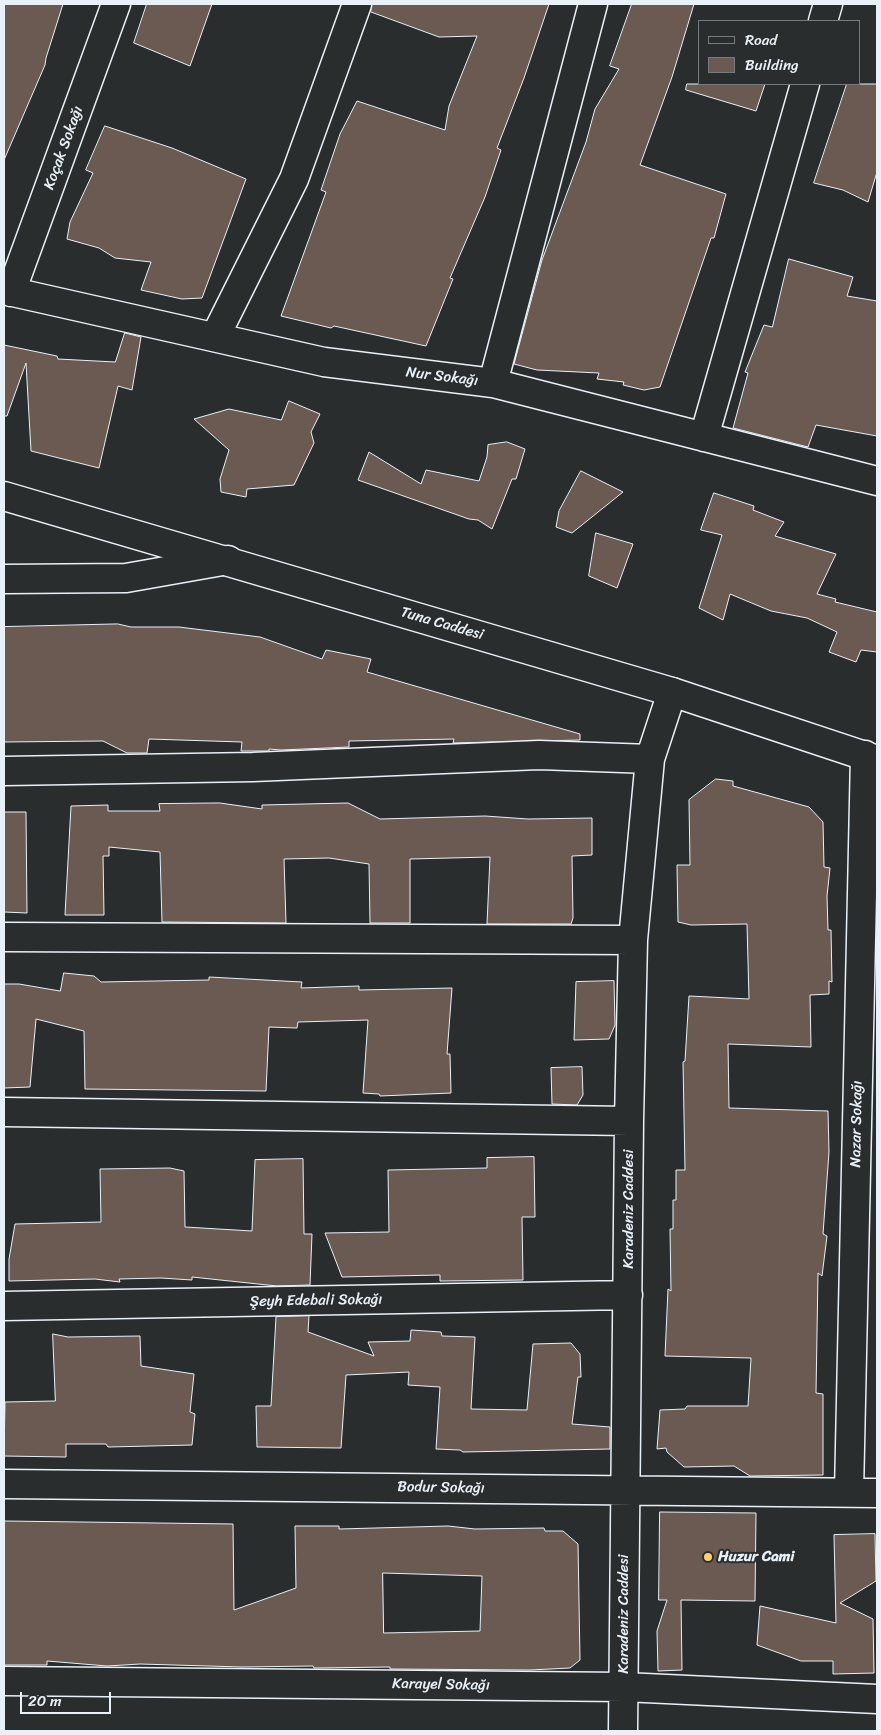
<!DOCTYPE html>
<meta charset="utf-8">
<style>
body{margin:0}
#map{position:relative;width:881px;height:1735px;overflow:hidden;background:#2a2d2e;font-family:Sriracha,sans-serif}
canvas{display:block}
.frame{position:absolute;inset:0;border:5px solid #e8f1f8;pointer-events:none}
.legend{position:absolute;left:698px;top:20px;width:162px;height:65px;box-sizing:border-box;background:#2a2d2e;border:1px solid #767b7f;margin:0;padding:6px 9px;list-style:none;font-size:15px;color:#e8f1f8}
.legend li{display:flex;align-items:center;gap:10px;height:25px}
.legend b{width:25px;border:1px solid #767b7f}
.scale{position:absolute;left:20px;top:1692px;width:91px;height:22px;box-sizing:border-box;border:2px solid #e8f1f8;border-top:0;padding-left:6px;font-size:15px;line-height:18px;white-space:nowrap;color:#e8f1f8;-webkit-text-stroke:4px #2a2d2e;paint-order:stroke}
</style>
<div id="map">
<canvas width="881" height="1735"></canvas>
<div class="frame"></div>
<ul class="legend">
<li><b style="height:6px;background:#2a2d2e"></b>Road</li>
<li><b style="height:14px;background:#6a5a52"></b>Building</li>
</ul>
<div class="scale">20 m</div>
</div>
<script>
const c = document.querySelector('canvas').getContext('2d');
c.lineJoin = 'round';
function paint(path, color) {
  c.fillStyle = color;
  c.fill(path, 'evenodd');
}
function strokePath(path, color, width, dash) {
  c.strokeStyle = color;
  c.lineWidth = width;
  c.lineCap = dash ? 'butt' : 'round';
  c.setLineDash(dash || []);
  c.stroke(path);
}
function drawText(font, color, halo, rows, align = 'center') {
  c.font = font + ' Sriracha,sans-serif';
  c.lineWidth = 4;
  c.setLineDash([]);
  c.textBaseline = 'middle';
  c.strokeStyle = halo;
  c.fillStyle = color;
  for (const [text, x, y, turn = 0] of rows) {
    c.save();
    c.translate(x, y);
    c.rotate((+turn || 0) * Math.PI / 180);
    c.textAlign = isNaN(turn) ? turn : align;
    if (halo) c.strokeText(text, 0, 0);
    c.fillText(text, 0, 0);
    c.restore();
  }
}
const building = new Path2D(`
 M 4,4 L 63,4 L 46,58 L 45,65 L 4,160 Z
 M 147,4 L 212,4 L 190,66 L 134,43 Z
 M 372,4 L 549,4 L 524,78 L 497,148 L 501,150 L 485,197 L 450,278 L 453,279 L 426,346 L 334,326 L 331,328 L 281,316 L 326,192 L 321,190 L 340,134 L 357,101 L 445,130 L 449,106 L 477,36 L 439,37 L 371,12 Z
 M 632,4 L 694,4 L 672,77 L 640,165 L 726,194 L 714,238 L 711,238 L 660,387 L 644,390 L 623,385 L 624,382 L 597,379 L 599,373 L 537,370 L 514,364 L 542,260 L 586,142 L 595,109 L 619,69 L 610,66 Z
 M 687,84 L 765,84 L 756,111 L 686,90 Z
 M 847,84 L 877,84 L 877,172 L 868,202 L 843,190 L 814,183 Z
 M 105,126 L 172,148 L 246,179 L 202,298 L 182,299 L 141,290 L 151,262 L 115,258 L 99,248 L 67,239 L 70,222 L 93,173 L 86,170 Z
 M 789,259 L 853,277 L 847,296 L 877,301 L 877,436 L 816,425 L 808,447 L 733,428 L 748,373 L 745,372 L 764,325 L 772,327 Z
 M 125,333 L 141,337 L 132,390 L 118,386 L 99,468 L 31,451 L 26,363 L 7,416 L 4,416 L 4,345 L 57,356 L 58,359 L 115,362 Z
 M 289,401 L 320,414 L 311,432 L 314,443 L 294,485 L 247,489 L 246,497 L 221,492 L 220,479 L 229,450 L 194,419 L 229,409 L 281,420 Z
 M 507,442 L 525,449 L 516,479 L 512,479 L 492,529 L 478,520 L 469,519 L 358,480 L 369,452 L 421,484 L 426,470 L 479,481 L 487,457 L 488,445 Z
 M 581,471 L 623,492 L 572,533 L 556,527 L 559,511 Z
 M 714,493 L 754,506 L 753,510 L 784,522 L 775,536 L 836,554 L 817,594 L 836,599 L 835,602 L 877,612 L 877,652 L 861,650 L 856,662 L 829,652 L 837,632 L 807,618 L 771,611 L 730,594 L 723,620 L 699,608 L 722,535 L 701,530 Z
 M 596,533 L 633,544 L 617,588 L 589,576 Z
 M 118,624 L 131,627 L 179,627 L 260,637 L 322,659 L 326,650 L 371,659 L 367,672 L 580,734 L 580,740 L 453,743 L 454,739 L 349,741 L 349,747 L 281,750 L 269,749 L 269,751 L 241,751 L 242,742 L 149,739 L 147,753 L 127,753 L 103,741 L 4,742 L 4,627 Z
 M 716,779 L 733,781 L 733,786 L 809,807 L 823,822 L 824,867 L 830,868 L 827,896 L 828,930 L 831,930 L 832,982 L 829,981 L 829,994 L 810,995 L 811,1047 L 728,1044 L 729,1108 L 828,1111 L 829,1152 L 823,1234 L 827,1236 L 822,1276 L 818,1273 L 816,1393 L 823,1394 L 823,1475 L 750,1476 L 734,1466 L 684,1467 L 667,1452 L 666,1448 L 657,1449 L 660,1410 L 685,1409 L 687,1406 L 748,1406 L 751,1358 L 665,1356 L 668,1289 L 671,1291 L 670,1229 L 673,1229 L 673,1200 L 676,1200 L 676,1170 L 685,1170 L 683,1062 L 685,1061 L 689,996 L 749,999 L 747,924 L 691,925 L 678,922 L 677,865 L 690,865 L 689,800 Z
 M 220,803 L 262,809 L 262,805 L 348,803 L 380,819 L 485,816 L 528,819 L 592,818 L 592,855 L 572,856 L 573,918 L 571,924 L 487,924 L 490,857 L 410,859 L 410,923 L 370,923 L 369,864 L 329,858 L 284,859 L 286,923 L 162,922 L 160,852 L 109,847 L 109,856 L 103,856 L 104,915 L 65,915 L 71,806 L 108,805 L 108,811 L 160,811 L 159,804 Z
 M 4,812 L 26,812 L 27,913 L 4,912 Z
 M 64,973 L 94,976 L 101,982 L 209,980 L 209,977 L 302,982 L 301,988 L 359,986 L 359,990 L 452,988 L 447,1054 L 450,1054 L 451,1093 L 380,1096 L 379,1094 L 363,1093 L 368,1020 L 298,1022 L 297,1028 L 269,1027 L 266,1091 L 85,1089 L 84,1031 L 36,1019 L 30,1087 L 4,1088 L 4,984 L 19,984 L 60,991 Z
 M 614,981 L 615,1025 L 609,1039 L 574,1040 L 576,982 Z
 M 582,1067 L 583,1095 L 577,1105 L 552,1104 L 551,1068 Z
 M 534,1157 L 535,1217 L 522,1217 L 523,1280 L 440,1281 L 440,1275 L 342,1277 L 325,1233 L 389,1232 L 388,1170 L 487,1168 L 487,1158 Z
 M 303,1159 L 304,1234 L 312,1234 L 310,1285 L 277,1286 L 192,1277 L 192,1280 L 161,1278 L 119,1279 L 120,1282 L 95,1279 L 9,1281 L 9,1259 L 15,1224 L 101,1222 L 100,1169 L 170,1168 L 184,1171 L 185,1227 L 252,1231 L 255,1160 Z
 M 309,1316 L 308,1332 L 374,1356 L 368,1342 L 410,1341 L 411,1330 L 441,1332 L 442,1336 L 475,1337 L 471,1409 L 527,1410 L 533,1344 L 571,1343 L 580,1354 L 581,1377 L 578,1377 L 572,1424 L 610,1427 L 610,1449 L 463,1452 L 460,1450 L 436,1449 L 440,1387 L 408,1385 L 409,1372 L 346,1375 L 341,1448 L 257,1447 L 256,1406 L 271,1406 L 276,1317 Z
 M 53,1334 L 68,1337 L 140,1336 L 141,1366 L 194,1374 L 190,1412 L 195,1414 L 192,1445 L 108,1447 L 106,1444 L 66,1444 L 66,1457 L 4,1456 L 5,1402 L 55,1401 Z
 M 660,1512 L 756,1513 L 755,1601 L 681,1600 L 682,1670 L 658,1671 L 657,1631 L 667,1600 L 659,1600 Z
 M 4,1521 L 233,1524 L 234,1610 L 296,1588 L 295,1526 L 339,1526 L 339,1529 L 448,1526 L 475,1529 L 544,1528 L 545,1531 L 563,1531 L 578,1544 L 580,1660 L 570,1668 L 530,1670 L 390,1669 L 390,1667 L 314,1668 L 313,1666 L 242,1667 L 140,1664 L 107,1666 L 47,1661 L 47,1665 L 4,1665 ZM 383,1573 L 482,1576 L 480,1631 L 384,1633 Z
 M 875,1534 L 876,1581 L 840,1603 L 873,1619 L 874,1673 L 833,1674 L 833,1661 L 801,1661 L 757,1645 L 760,1606 L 836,1623 L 834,1535 Z`);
paint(building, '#6a5a52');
strokePath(building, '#e8f1f8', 1);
const minor = new Path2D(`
 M 823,21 L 828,4
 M 4,290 L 324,362 L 493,383 L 877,481
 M 11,292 L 116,4
 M 215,337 L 294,179 L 357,4
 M 493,383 L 593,4
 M 704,437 L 805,84
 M 4,579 L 126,578 L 228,560
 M 4,771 L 253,767 L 539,755 L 650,759
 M 4,937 L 633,940
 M 4,1112 L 629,1121
 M 4,1306 L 628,1295
 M 4,1484 L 877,1493
 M 849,1492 L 865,755
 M 4,1681 L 624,1687 L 877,1699
 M 623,1731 L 629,1121 L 633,940 L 650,759 L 672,692`);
const secondary = new Path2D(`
 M 4,496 L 672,692 L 877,760`);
strokePath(minor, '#e8f1f8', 31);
strokePath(secondary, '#e8f1f8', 31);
strokePath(minor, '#2a2d2e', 28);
strokePath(secondary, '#2a2d2e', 28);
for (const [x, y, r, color] of [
 [708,1557,5,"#ffd166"]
]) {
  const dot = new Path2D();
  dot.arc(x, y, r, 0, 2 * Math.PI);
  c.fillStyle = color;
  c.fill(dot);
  strokePath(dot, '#2a2d2e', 2);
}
drawText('15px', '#e8f1f8', '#2a2d2e', [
 ["Koçak Sokağı",64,148,-70],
 ["Nur Sokağı",442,377,7],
 ["Tuna Caddesi",442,624,16],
 ["Nazar Sokağı",857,1124,-89],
 ["Karadeniz Caddesi",629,1209,-90],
 ["Şeyh Edebali Sokağı",316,1301,-1],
 ["Bodur Sokağı",441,1488,1],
 ["Karadeniz Caddesi",624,1614,-90],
 ["Karayel Sokağı",441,1685,1]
]);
drawText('bold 15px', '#e8f1f8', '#2a2d2e', [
 ["Huzur Cami",718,1557]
], 'left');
</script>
